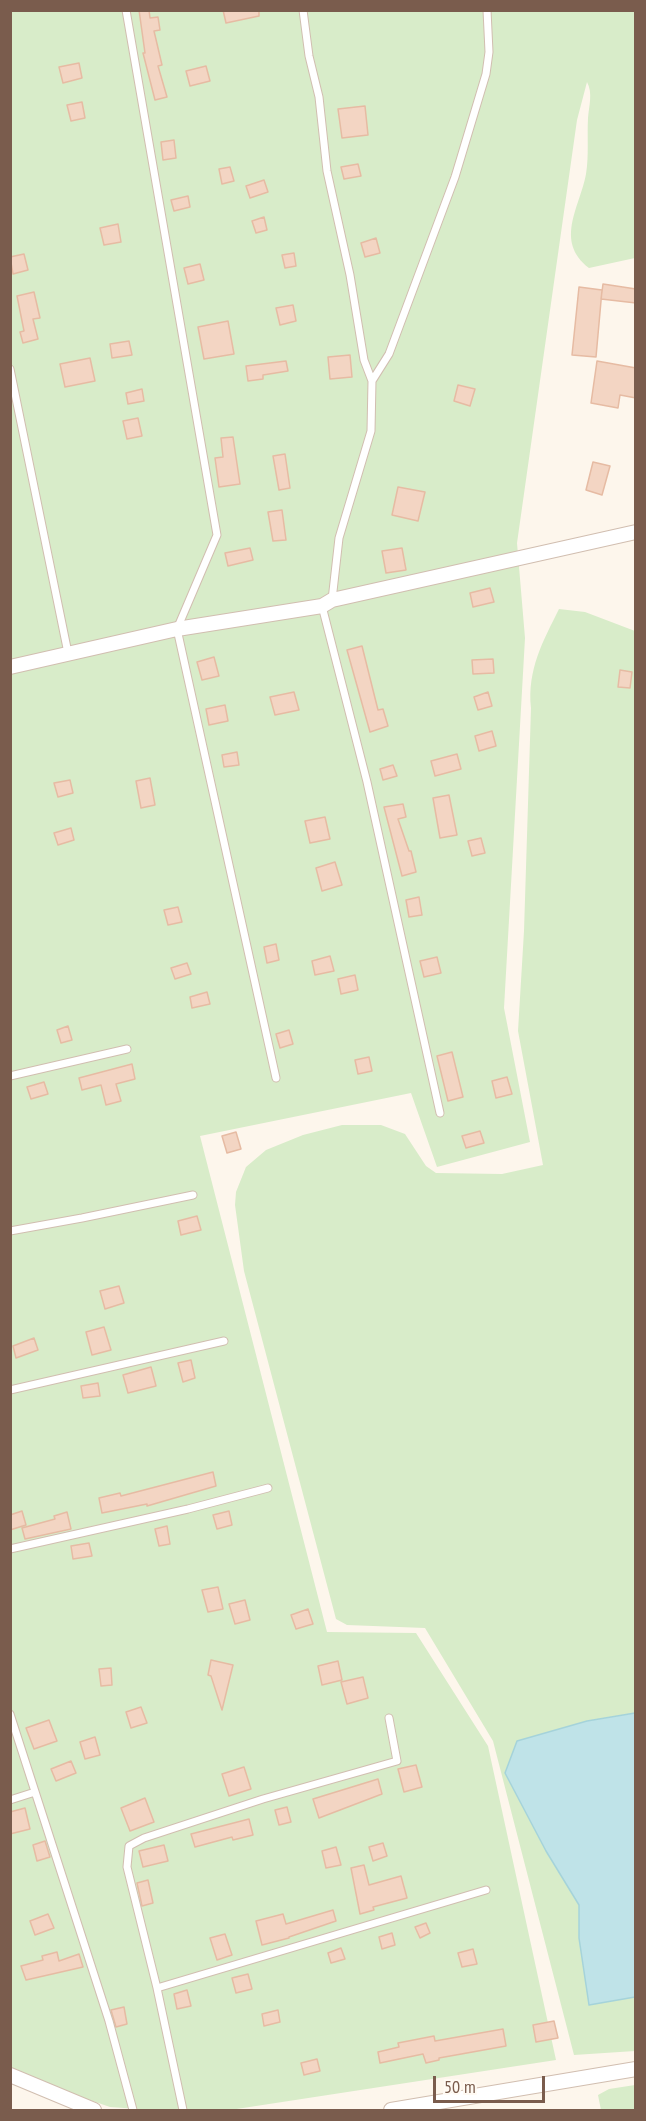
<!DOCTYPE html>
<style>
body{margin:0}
#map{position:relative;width:646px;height:2121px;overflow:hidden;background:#fdf6ec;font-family:"PT Sans Narrow",sans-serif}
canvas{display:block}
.frame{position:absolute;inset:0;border:12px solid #7a5c4d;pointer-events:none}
.scale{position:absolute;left:433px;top:2076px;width:112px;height:27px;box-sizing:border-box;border:3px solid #7a5c4d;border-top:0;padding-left:8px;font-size:18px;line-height:21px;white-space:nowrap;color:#7a5c4d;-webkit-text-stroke:4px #fffaf3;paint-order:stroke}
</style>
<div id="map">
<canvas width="646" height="2121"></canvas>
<div class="frame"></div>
<div class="scale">50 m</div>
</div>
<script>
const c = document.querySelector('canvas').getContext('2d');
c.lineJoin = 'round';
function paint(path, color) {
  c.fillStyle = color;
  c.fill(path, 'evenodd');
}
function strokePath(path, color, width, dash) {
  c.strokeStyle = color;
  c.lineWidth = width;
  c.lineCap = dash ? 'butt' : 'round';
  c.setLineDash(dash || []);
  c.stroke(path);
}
paint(new Path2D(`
 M 11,11 L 635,11 L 635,258 L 589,268 C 554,241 580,207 586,174 C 589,155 587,137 588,118 C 589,106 593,93 587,82 L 577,120 L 517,543 L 525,638 L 504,1008 L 530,1142 L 437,1167 L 411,1093 L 200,1136 L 327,1632 L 416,1633 L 488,1746 L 556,2060 L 230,2110 L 152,2110 L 110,2107 L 11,2073 Z
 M 559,609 L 585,612 L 635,631 L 635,1713 L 587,1721 L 505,1773 L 546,1851 L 579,1905 L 579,1938 L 589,2005 L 635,1997 L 635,2051 L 574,2055 L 493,1741 L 425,1628 L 347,1625 L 336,1619 L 244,1271 L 235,1205 L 236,1192 L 246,1167 L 266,1150 L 303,1135 L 342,1125 L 381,1125 L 405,1134 L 426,1166 L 436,1173 L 502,1174 L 543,1165 L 518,1031 L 524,931 L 531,708 C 527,670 543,641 559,609 Z
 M 635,2085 L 635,2110 L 601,2110 L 598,2095 L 609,2089 Z`), '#d8ecc9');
const water = new Path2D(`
 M 635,1713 L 635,1997 L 589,2005 L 579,1938 L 579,1905 L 546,1851 L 505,1773 L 517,1741 L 587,1721 Z`);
paint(water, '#bfe3e8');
strokePath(water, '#a5d3da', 1.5);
const building = new Path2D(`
 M 139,10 L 149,10 L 150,18 L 158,17 L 160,30 L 154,31 L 162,65 L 158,66 L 167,97 L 155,100 L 143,53 L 145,53 Z
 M 223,10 L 259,10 L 259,16 L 226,23 Z
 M 79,63 L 82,78 L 63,83 L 59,67 Z
 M 206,66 L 210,81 L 190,86 L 186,71 Z
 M 82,102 L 85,118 L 71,121 L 67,105 Z
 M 365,106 L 368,135 L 342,138 L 338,109 Z
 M 174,140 L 176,158 L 163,160 L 161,142 Z
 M 358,164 L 361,176 L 344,179 L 341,167 Z
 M 230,167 L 234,181 L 222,184 L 219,169 Z
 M 264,180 L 268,192 L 250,198 L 246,186 Z
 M 188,196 L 190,207 L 174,211 L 171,200 Z
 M 264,217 L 267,230 L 256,233 L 252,221 Z
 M 118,224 L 121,242 L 104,245 L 100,228 Z
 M 376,238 L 380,253 L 365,257 L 361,243 Z
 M 294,253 L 296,266 L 285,268 L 282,255 Z
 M 24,254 L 28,270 L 13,274 L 10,257 Z
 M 200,264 L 204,280 L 188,284 L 184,268 Z
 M 603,284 L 636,289 L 636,303 L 601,299 Z
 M 579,287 L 602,290 L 596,357 L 572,355 Z
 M 34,292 L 40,318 L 33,319 L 38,339 L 23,343 L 20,332 L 24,331 L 17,296 Z
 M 293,305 L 296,321 L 280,325 L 276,308 Z
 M 228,321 L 234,354 L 204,359 L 198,327 Z
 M 129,341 L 132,355 L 112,358 L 110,344 Z
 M 350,355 L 352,377 L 330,379 L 328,357 Z
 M 90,358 L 95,381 L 65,387 L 60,364 Z
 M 286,361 L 288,371 L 263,375 L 263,379 L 248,381 L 246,366 Z
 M 597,361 L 636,368 L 636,398 L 620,395 L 618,408 L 591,403 Z
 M 458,385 L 475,389 L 470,406 L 454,401 Z
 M 142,389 L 144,401 L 128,404 L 126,393 Z
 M 138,418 L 142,436 L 127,439 L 123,421 Z
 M 233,437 L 240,484 L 219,487 L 215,458 L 223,457 L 221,438 Z
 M 285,454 L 290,488 L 279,490 L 273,456 Z
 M 593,462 L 610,466 L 602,495 L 586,490 Z
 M 398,487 L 425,492 L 418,521 L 392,515 Z
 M 282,510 L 286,540 L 273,541 L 268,512 Z
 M 250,548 L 253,560 L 228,566 L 225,553 Z
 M 402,548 L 406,570 L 386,573 L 382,551 Z
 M 490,588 L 494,602 L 473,607 L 470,593 Z
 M 362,646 L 378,710 L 383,709 L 388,726 L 370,732 L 347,650 Z
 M 214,657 L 219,676 L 202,680 L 197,662 Z
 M 493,659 L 494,673 L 473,674 L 472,660 Z
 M 620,670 L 632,672 L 630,688 L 618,687 Z
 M 294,692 L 299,710 L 275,715 L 270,697 Z
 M 488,692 L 492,706 L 478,710 L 474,697 Z
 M 225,705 L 228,721 L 209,725 L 206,709 Z
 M 492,731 L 496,746 L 479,751 L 475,736 Z
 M 237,752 L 239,765 L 224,767 L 222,755 Z
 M 457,754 L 461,769 L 435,776 L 431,761 Z
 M 393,765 L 397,776 L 383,780 L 380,769 Z
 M 150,778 L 155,805 L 141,808 L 136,781 Z
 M 70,780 L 73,793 L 58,797 L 54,783 Z
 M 449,795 L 457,835 L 440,838 L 433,798 Z
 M 403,804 L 406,817 L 398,819 L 409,851 L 411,851 L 416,872 L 402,876 L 384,807 Z
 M 325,817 L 330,839 L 310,843 L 305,821 Z
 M 71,828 L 74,840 L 58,845 L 54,833 Z
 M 481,838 L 485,853 L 472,856 L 468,841 Z
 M 335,862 L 342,885 L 322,891 L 316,868 Z
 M 419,897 L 422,915 L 409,917 L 406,900 Z
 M 178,907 L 182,922 L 168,925 L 164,910 Z
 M 276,944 L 279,960 L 267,963 L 264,947 Z
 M 330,956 L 334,971 L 315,975 L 312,961 Z
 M 437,957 L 441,973 L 424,977 L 420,961 Z
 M 187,963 L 191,974 L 175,979 L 171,968 Z
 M 355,975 L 358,990 L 341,994 L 338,979 Z
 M 207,992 L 210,1004 L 192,1008 L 190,997 Z
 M 68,1026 L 72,1040 L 61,1043 L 57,1030 Z
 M 289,1030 L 293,1044 L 280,1048 L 276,1034 Z
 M 452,1052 L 463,1097 L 448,1101 L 437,1056 Z
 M 369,1057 L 372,1071 L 358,1074 L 355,1060 Z
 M 132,1064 L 135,1079 L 116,1084 L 121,1101 L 106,1105 L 101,1085 L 82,1090 L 79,1078 Z
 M 507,1077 L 512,1094 L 496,1098 L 492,1081 Z
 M 44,1082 L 48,1094 L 31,1099 L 27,1087 Z
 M 480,1131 L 484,1143 L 466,1148 L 462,1136 Z
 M 236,1132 L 241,1149 L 227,1153 L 222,1136 Z
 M 197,1216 L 201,1230 L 181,1235 L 178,1221 Z
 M 119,1286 L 124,1303 L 105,1309 L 100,1291 Z
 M 104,1327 L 111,1350 L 92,1355 L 86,1332 Z
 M 34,1338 L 38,1350 L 16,1358 L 13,1346 Z
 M 191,1360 L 195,1378 L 183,1382 L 178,1363 Z
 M 151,1367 L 156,1386 L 128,1393 L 123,1375 Z
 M 98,1383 L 100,1396 L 83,1398 L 81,1386 Z
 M 213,1472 L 216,1486 L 147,1506 L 147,1504 L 102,1513 L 99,1498 L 120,1493 L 121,1496 Z
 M 22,1511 L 26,1525 L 10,1530 L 10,1515 Z
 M 229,1511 L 232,1525 L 217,1529 L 213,1515 Z
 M 67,1512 L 71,1529 L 25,1539 L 22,1528 L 55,1519 L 54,1516 Z
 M 167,1526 L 170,1544 L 159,1546 L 155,1529 Z
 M 89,1543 L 92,1556 L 73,1559 L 71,1546 Z
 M 218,1587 L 223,1609 L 208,1612 L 202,1590 Z
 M 245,1600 L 250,1620 L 235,1624 L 229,1604 Z
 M 308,1609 L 313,1624 L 296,1629 L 291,1615 Z
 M 211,1660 L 233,1665 L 222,1710 L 211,1676 L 208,1675 Z
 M 338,1661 L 342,1680 L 322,1685 L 318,1666 Z
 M 111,1668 L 112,1685 L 101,1686 L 99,1669 Z
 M 363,1677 L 368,1698 L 347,1704 L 341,1682 Z
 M 141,1707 L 147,1723 L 131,1728 L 126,1712 Z
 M 49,1720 L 57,1741 L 34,1749 L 26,1728 Z
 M 95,1737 L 100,1755 L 85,1759 L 80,1742 Z
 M 71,1761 L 76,1773 L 56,1781 L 51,1769 Z
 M 416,1765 L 422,1787 L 404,1792 L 398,1769 Z
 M 244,1767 L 251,1789 L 229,1796 L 222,1774 Z
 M 378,1779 L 382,1794 L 319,1818 L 313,1799 Z
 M 145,1798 L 154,1822 L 130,1831 L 121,1808 Z
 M 287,1807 L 291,1822 L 279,1825 L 275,1810 Z
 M 25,1808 L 30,1829 L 10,1834 L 10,1812 Z
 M 249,1819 L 253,1835 L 233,1840 L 232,1837 L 195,1847 L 191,1834 Z
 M 45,1841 L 50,1857 L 37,1861 L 33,1845 Z
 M 383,1843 L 387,1856 L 373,1861 L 369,1847 Z
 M 164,1845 L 168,1861 L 143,1867 L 139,1851 Z
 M 336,1847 L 341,1865 L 326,1868 L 322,1851 Z
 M 364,1865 L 369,1885 L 401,1876 L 407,1898 L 373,1907 L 374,1910 L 360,1914 L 351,1868 Z
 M 148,1880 L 153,1903 L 142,1906 L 137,1883 Z
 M 333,1910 L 336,1921 L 289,1937 L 289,1938 L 262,1945 L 256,1921 L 283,1914 L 286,1924 Z
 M 48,1914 L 54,1928 L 35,1935 L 30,1921 Z
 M 426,1923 L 430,1933 L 420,1938 L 415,1927 Z
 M 392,1933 L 395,1945 L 382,1949 L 379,1937 Z
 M 225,1934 L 232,1955 L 217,1960 L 210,1938 Z
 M 341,1948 L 345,1959 L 331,1963 L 328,1953 Z
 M 473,1949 L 477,1964 L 462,1967 L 458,1953 Z
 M 57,1952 L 59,1961 L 79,1954 L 83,1967 L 26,1980 L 21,1966 L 43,1960 L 42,1956 Z
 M 248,1974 L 252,1989 L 236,1993 L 232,1978 Z
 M 187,1990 L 191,2006 L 177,2009 L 174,1994 Z
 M 124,2007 L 127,2024 L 116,2027 L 111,2010 Z
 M 278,2010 L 280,2022 L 264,2026 L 262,2014 Z
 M 554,2021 L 558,2038 L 536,2042 L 533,2025 Z
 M 503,2029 L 506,2046 L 439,2058 L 439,2060 L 426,2063 L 423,2054 L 380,2063 L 378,2052 L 399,2047 L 398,2043 L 434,2036 L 435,2041 Z
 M 317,2059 L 320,2071 L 304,2075 L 301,2063 Z`);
paint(building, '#f3d5c3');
strokePath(building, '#e6bba3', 1.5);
const lane = new Path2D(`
 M 126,10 L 217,535 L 177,629 L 276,1078
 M 303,10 L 309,56 L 319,97 L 327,171 L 350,275 L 364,360 L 372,381
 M 10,369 L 68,653
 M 332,600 L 339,538 L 371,431 L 372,381 L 389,354 L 455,177 L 486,74 L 489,52 L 487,10
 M 322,606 L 367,782 L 440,1113
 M 10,1076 L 127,1049
 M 10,1231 L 82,1218 L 193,1195
 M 10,1390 L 224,1341
 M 10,1549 L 188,1509 L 268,1488
 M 10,1714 L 109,2021 L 133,2110
 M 10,1800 L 35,1792
 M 157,1988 L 486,1890
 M 183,2110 L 157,1988 L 127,1867 L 129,1846 L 144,1838 L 263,1799 L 397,1761 L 389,1718`);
const street = new Path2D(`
 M 10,667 L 177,629 L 322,606 L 332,600 L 636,532
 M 10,2075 L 94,2110
 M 391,2110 L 636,2069`);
strokePath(lane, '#d1beb0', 9);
strokePath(street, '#d1beb0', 16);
strokePath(lane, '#fff', 7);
strokePath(street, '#fff', 14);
</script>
